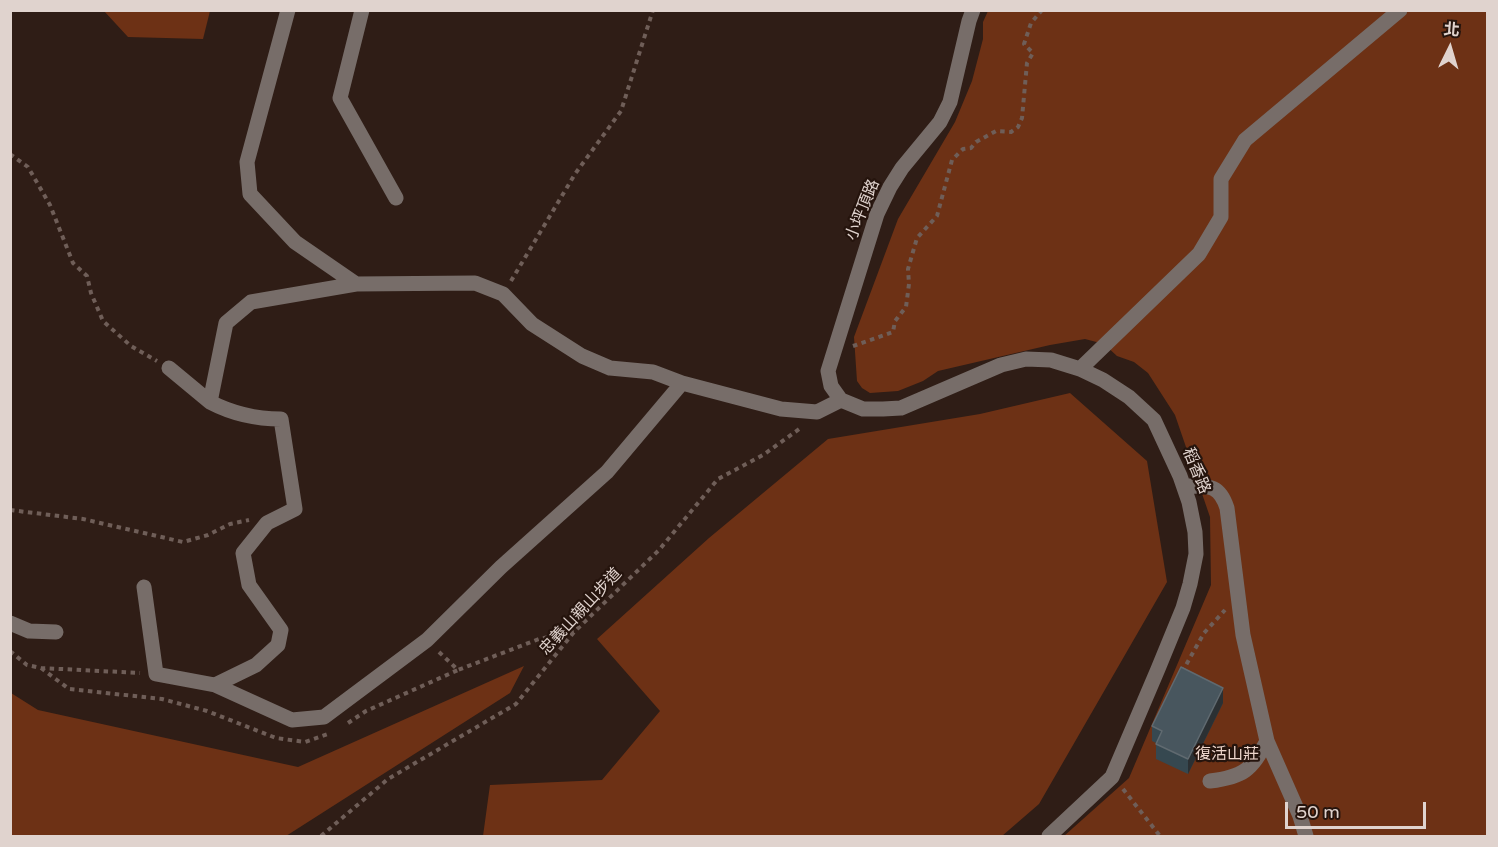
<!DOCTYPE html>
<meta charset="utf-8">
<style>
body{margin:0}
#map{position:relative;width:1498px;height:847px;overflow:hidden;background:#2f1d16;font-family:"Varela Round","Noto Sans TC",sans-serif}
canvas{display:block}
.frame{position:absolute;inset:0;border:12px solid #e0d3ce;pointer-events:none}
.north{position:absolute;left:1420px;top:18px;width:60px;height:60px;-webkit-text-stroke:4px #25140d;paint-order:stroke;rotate:5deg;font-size:16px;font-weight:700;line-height:24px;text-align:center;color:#e0d3ce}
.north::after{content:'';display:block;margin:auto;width:21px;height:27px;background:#e0d3ce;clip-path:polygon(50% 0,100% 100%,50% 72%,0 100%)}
.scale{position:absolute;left:1285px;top:802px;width:141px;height:27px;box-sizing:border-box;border:3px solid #e0d3ce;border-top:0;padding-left:8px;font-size:18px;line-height:21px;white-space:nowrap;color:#e0d3ce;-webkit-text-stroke:4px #25140d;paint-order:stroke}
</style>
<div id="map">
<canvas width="1498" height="847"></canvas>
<div class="frame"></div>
<div class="north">北</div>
<div class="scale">50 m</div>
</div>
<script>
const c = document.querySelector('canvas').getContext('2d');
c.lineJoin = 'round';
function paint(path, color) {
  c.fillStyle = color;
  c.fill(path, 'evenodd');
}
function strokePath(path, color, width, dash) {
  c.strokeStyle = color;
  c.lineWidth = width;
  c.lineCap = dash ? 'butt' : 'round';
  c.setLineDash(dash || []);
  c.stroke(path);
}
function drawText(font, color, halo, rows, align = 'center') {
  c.font = font + ' "Varela Round","Noto Sans TC",sans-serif';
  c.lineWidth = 4.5;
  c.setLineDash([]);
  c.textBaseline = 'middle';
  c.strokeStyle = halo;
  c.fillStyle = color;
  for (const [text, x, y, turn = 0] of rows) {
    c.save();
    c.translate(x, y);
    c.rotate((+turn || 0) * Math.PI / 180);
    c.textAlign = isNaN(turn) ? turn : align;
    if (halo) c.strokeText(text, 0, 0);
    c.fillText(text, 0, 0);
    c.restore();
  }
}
paint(new Path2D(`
 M 104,11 L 210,11 L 203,39 L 128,37 Z
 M 988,11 L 1487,11 L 1487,836 L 1064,836 L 1129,778 L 1211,585 L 1210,517 L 1175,415 L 1148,373 L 1134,362 L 1117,356 L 1104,344 L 1085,339 L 1050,345 L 938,371 L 923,381 L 898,391 L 870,393 L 862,388 L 857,381 L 854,337 L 898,219 L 955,122 L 972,81 L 983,39 L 983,22 Z
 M 1070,393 L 1147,461 L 1167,582 L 1039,804 L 1002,836 L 483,836 L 490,785 L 602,780 L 660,711 L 597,639 L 709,538 L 828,439 L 980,414 Z
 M 524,666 L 510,693 L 286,836 L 11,836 L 11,693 L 38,710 L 298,767 Z`), '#6d3115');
strokePath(new Path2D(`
 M 10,154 L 28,167 L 50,205 L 73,263 L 87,276 L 91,293 L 103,321 L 131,346 L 157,361
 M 511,281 L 575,174 L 621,111 L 653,10
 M 853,346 L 893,332 L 895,321 L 906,307 L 909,284 L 908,269 L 917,238 L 937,216 L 952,160 L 963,149 L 971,148 L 976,142 L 996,131 L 1011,132 L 1018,127 L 1022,118 L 1027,63 L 1033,53 L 1024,44 L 1031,23 L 1042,10
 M 10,510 L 83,519 L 183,542 L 208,535 L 230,524 L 249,520
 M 10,651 L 27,665 L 41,668 L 140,673
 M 439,652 L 458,670 L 539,639 L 574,632
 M 41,668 L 69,689 L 162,699 L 207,711 L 276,738 L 305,742 L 328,734
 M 1182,672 L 1204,633 L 1225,610
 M 348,723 L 366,711 L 458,670
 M 1123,789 L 1160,836
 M 321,836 L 388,779 L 516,704 L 574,632 L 659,550 L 718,479 L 763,455 L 802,427`), '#6f5e58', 4, [4.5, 4.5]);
strokePath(new Path2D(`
 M 288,10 L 247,162 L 250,194 L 295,242 L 356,284 L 475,283 L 503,294 L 532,324 L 582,356 L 610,368 L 653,372 L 682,383
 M 362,10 L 340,98 L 396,198
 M 973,10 L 969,21 L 950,102 L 940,122 L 902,168 L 890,187 L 877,214 L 828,371 L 831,386 L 841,400 L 863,409 L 883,409 L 901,408 L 1001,365 L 1026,359 L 1051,360 L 1080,369 L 1103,380 L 1129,397 L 1154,420 L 1180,476 L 1189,502 L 1195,532 L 1196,554 L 1190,584 L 1183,608 L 1158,669 L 1112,777 L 1049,836
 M 169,368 L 210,402 L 226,323 L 251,302 L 356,284
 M 1080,369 L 1199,254 L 1221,217 L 1221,179 L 1245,140 L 1400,10
 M 210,402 C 233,414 255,419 281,419 L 295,509 L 267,523 L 243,553 L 249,585 L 281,630 L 278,645 L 256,665 L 215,685
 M 1184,486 C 1207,486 1219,483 1227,508 L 1243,635 L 1267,741 L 1300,816 L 1306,836
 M 144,587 L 156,674 L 215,685 L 292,720 L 324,717 L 427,640 L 501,567 L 607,472 L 682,383 L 781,409 L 817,412 L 841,400
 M 10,623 L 29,631 L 56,632
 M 1210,781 C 1244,777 1251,770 1267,741`), '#776d69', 15);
paint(new Path2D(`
 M 1223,703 L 1188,774 L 1156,759 L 1156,743 L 1152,741 L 1152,726 Z`), '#364850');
paint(new Path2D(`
 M 1223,688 L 1223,703 L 1188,774 L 1188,759 Z`), '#2b3033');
const building = new Path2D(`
 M 1181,667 L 1223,688 L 1188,759 L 1156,744 L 1162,731 L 1152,726 Z`);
paint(building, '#48565e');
strokePath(building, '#606a70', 1.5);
drawText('16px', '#e0d3ce', '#25140d', [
 ["小坪頂路",863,210,-68],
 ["稻香路",1196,471,68],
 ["忠義山親山步道",581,612,-47]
]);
drawText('16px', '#eed6cc', '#25140d', [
 ["復活山莊",1227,755]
]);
</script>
